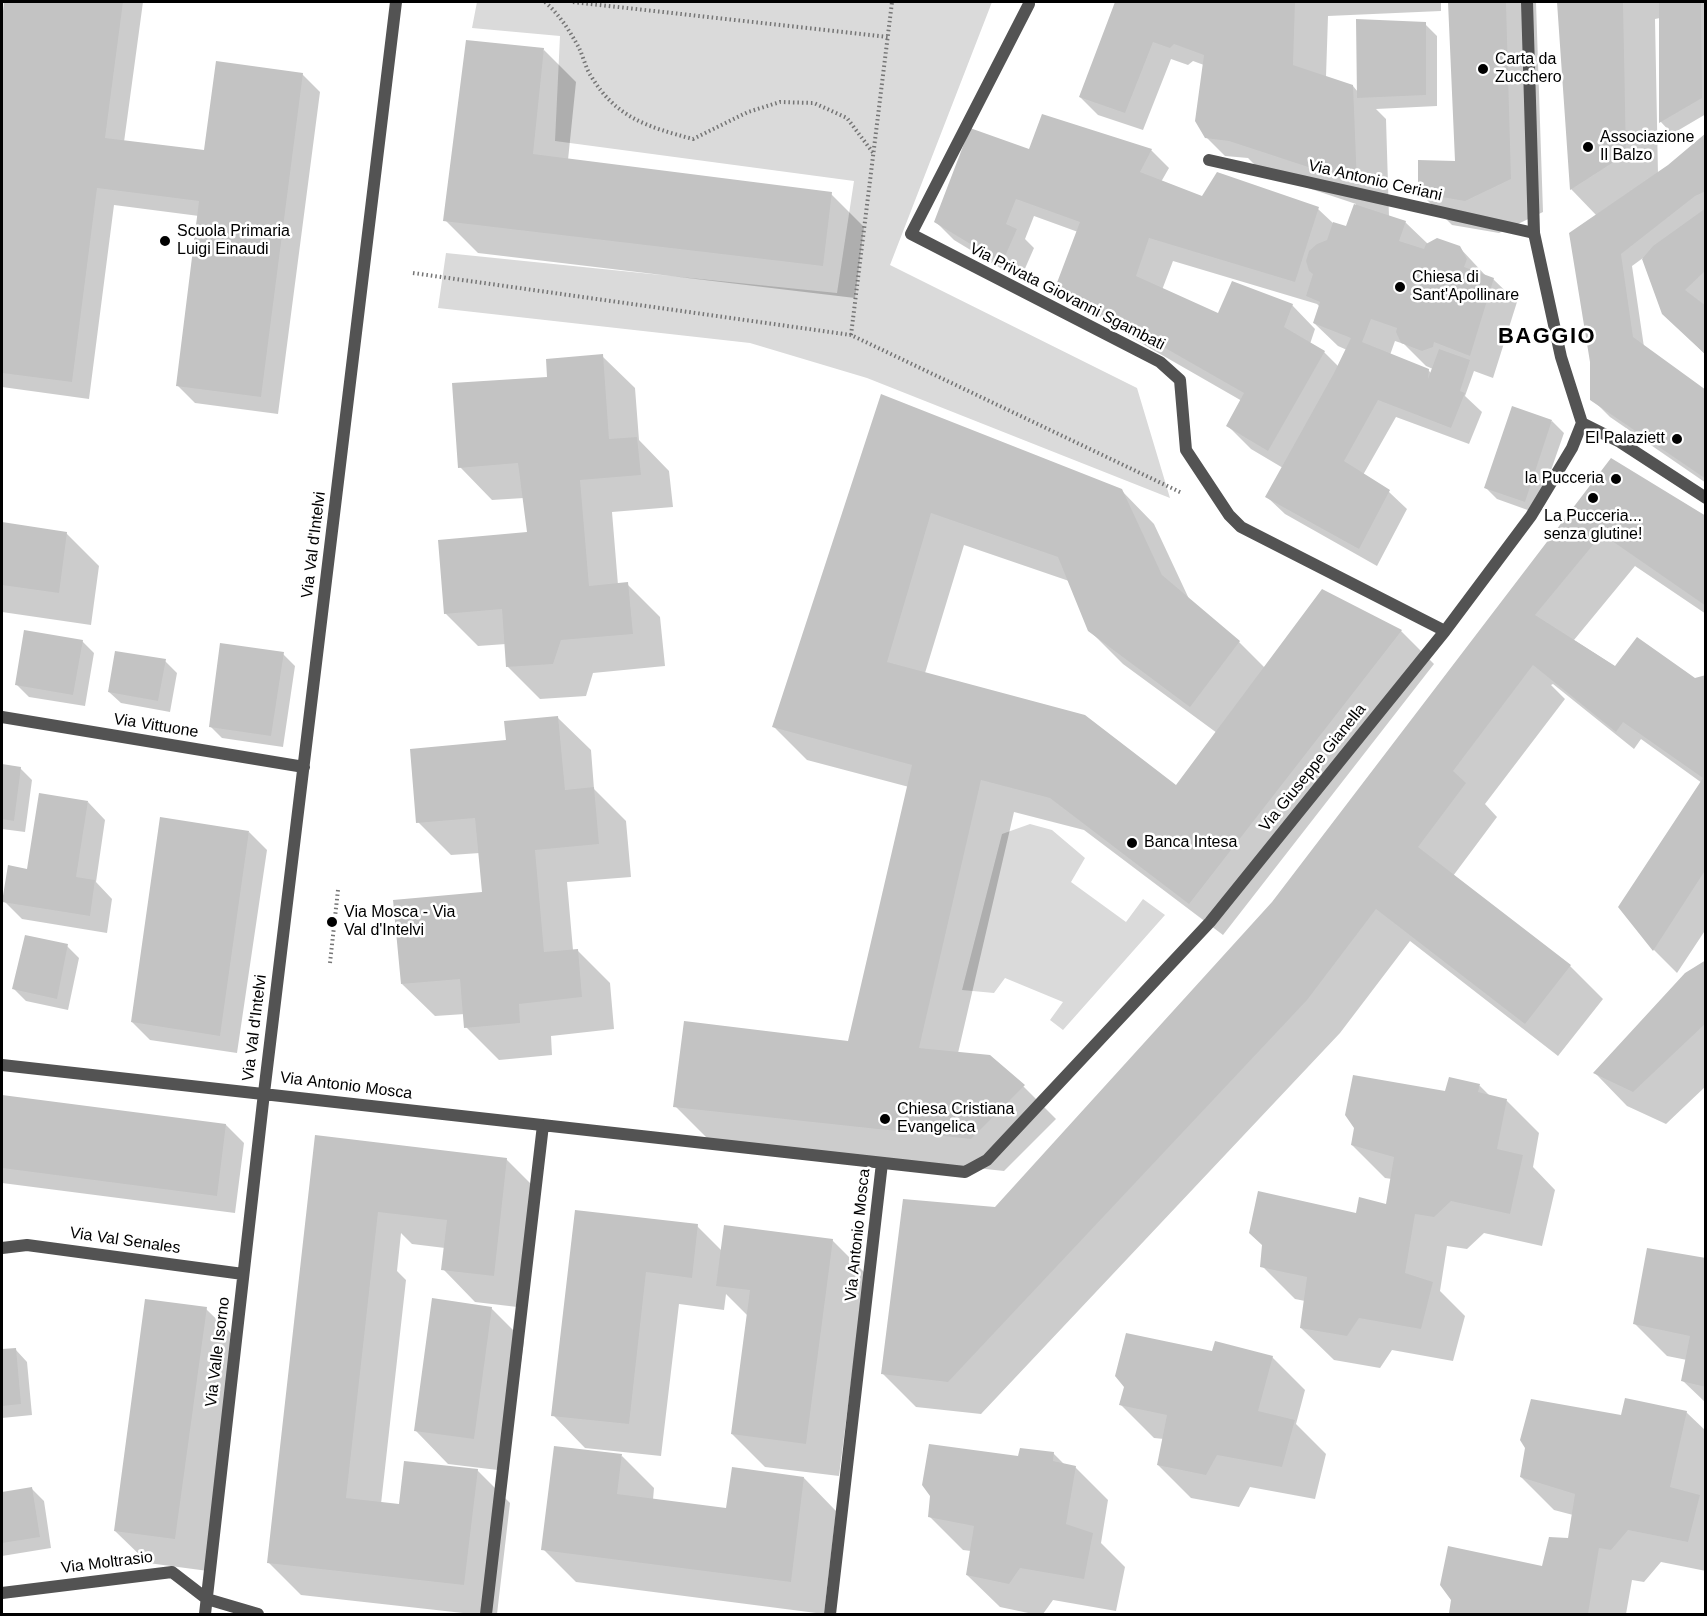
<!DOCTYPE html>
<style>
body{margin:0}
#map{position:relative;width:1707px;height:1616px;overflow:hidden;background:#fff;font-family:Arial,sans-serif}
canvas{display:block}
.frame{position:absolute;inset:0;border:3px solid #000;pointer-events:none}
</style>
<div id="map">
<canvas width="1707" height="1616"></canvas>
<div class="frame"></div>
</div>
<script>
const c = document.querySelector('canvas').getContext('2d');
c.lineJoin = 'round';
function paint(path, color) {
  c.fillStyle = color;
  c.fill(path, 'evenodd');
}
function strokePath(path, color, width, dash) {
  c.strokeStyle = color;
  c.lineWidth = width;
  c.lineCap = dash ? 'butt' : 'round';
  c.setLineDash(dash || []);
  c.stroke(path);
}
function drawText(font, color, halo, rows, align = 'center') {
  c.font = font + ' Arial,sans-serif';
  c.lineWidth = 5;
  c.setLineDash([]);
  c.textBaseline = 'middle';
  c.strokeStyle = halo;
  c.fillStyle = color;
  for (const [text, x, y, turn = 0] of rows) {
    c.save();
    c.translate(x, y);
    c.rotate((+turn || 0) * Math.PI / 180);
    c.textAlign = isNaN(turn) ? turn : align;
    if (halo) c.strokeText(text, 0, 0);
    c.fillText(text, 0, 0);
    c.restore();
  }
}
paint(new Path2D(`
 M 477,2 L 992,2 L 890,265 L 1137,388 L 1170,498 L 867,378 L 750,343 L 438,308 L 446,253 L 837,293 L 854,181 L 555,141 L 560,36 L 472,28 Z
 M 1030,824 L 1052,830 L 1085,858 L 1071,882 L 1126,922 L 1143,899 L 1165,915 L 1063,1030 L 1050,1020 L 1063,1002 L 1005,978 L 994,993 L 962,990 L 1002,834 Z`), '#dadada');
paint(new Path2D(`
 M 5,2 L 143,2 L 124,142 L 205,152 L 302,74 L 320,92 L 278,414 L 195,403 L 177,385 L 199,216 L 114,205 L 89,399 L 2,387 L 2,32 Z
 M 1117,2 L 1441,2 L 1441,11 L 1328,16 L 1326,77 L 1353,86 L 1358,92 L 1425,24 L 1437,36 L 1437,106 L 1376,109 L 1386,119 L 1389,217 L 1405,222 L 1428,244 L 1459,247 L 1486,276 L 1493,279 L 1517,302 L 1493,378 L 1474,371 L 1465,396 L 1482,412 L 1469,444 L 1396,417 L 1363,475 L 1389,492 L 1407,509 L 1377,566 L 1285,514 L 1267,497 L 1283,468 L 1251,449 L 1228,426 L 1242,401 L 1108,324 L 1103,318 L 1075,306 L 1057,288 L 1078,232 L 1034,216 L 1025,239 L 1034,248 L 1020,280 L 954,240 L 936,222 L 1030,151 L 1151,150 L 1169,168 L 1161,182 L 1202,197 L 1318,209 L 1334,224 L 1347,228 L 1356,204 L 1263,173 L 1248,158 L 1225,156 L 1207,138 L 1204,65 L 1193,61 L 1188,65 L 1171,59 L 1143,130 L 1098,115 L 1080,97 ZM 1173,261 L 1317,304 L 1320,307 L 1314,323 L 1338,346 L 1347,350 L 1339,367 L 1324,352 L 1310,344 L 1315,329 L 1292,305 L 1218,315 L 1162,290 ZM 1395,341 L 1404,344 L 1426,366 L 1433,369 L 1432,374 L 1428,370 L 1390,355 Z
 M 1449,2 L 1536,2 L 1543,212 L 1499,233 L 1452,225 L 1419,192 L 1457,163 Z
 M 1559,2 L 1706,2 L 1706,114 L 1672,134 L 1661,122 L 1660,18 L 1655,19 L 1658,174 L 1706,135 L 1706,355 L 1663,313 L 1643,258 L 1632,266 L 1644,347 L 1706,391 L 1706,483 L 1610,417 L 1592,399 L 1597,216 L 1571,189 Z
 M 544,50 L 576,82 L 568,160 L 831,194 L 864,227 L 855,298 L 478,253 L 445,220 Z
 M 602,356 L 635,388 L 639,440 L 669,471 L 673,507 L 612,512 L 618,585 L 627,584 L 660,617 L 665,666 L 593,673 L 586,696 L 540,699 L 508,667 L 506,644 L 478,646 L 445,613 L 529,533 L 524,498 L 492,500 L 460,467 L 548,378 Z
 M 882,396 L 1121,490 L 1154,524 L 1190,601 L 1239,642 L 1265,668 L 1323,591 L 1401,631 L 1434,664 L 1223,935 L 1084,830 L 1014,812 L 958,1053 L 1023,1086 L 1056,1119 L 1004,1171 L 708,1139 L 675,1106 L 849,1043 L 909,787 L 807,760 L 774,727 ZM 964,545 L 1069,581 L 1089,630 L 1123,664 L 1217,733 L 1176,787 L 925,673 Z
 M 1552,421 L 1564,433 L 1536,513 L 1497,499 L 1485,487 Z
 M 1612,460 L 1706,518 L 1706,614 L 1635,566 L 1574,640 L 1616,667 L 1694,679 L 1706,677 L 1706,929 L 1677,973 L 1654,950 L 1620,907 L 1702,783 L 1641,739 L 1634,749 L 1553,684 L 1551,685 L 1565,699 L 1485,804 L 1497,817 L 1453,876 L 1570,966 L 1603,999 L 1558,1056 L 1410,941 L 1340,1033 L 981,1414 L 916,1407 L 883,1374 L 996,1209 L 1274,903 Z
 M 2,524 L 66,533 L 99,566 L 91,625 L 2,612 Z
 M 82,641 L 94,653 L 85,706 L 29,697 L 17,685 Z
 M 283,654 L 295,666 L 283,747 L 222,738 L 210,726 Z
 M 165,661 L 177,673 L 170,712 L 121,703 L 109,692 Z
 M 558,718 L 591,750 L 594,789 L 626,821 L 631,877 L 567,882 L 573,950 L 577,950 L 610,983 L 614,1029 L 551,1036 L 552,1055 L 499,1060 L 466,1027 L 465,1014 L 435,1016 L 402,984 L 483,893 L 480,853 L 451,855 L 418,822 L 507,741 Z
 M 2,766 L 20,768 L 32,780 L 25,832 L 2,829 Z
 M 88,802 L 105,820 L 96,882 L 112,899 L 107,933 L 22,919 L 4,901 Z
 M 249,832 L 267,850 L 237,1053 L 150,1040 L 132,1022 Z
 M 67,946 L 79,958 L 68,1010 L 26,1001 L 14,989 Z
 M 1706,962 L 1706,1086 L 1666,1124 L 1627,1106 L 1595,1073 Z
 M 1480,1086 L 1491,1097 L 1506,1100 L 1539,1133 L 1533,1167 L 1555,1190 L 1542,1246 L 1484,1233 L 1467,1249 L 1447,1246 L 1440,1291 L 1465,1316 L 1453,1361 L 1392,1350 L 1380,1368 L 1334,1360 L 1301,1328 L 1305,1301 L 1295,1299 L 1262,1266 L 1357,1215 L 1387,1206 L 1392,1179 L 1385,1178 L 1352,1145 L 1446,1093 Z
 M 2,1096 L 226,1125 L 244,1143 L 235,1213 L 2,1183 Z
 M 316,1137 L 506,1159 L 539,1192 L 526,1308 L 475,1302 L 443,1269 L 445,1248 L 412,1244 L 401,1233 L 397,1271 L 406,1280 L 381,1504 L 401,1506 L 477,1470 L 510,1503 L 497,1614 L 472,1614 L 301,1595 L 268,1562 Z
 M 576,1211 L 697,1226 L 722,1251 L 832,1240 L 865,1273 L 839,1476 L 765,1467 L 732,1434 L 748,1316 L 726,1294 L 724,1310 L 679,1304 L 661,1456 L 585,1448 L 553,1415 Z
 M 1706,1259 L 1706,1403 L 1683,1381 L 1687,1360 L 1667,1356 L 1634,1323 Z
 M 491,1308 L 524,1341 L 506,1471 L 448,1464 L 416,1431 Z
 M 206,1309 L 239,1341 L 208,1571 L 148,1563 L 115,1531 Z
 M 16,1350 L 27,1362 L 32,1415 L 2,1418 L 2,1351 Z
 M 1213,1353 L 1272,1357 L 1305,1390 L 1296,1424 L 1326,1454 L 1315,1499 L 1250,1487 L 1239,1507 L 1191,1498 L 1158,1465 L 1164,1439 L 1154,1438 L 1121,1405 Z
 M 1686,1412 L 1706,1431 L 1706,1571 L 1661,1562 L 1644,1582 L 1632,1580 L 1626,1614 L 1453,1614 L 1451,1612 L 1543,1567 L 1569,1539 L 1573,1515 L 1554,1510 L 1521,1477 L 1622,1417 Z
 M 1053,1453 L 1065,1465 L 1075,1467 L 1108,1500 L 1101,1543 L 1125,1567 L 1116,1611 L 1053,1600 L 1043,1614 L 1033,1614 L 1000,1607 L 967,1575 L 971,1551 L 963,1550 L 930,1517 L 1019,1457 Z
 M 622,1456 L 654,1488 L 653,1500 L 728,1509 L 804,1478 L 836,1511 L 824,1614 L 576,1582 L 543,1549 Z
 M 32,1489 L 44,1501 L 51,1548 L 2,1556 L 2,1493 Z`), '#0003');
paint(new Path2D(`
 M 4,2 L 123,2 L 105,138 L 204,150 L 216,61 L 303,73 L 261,397 L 176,386 L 199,201 L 97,188 L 72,382 L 2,373 L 2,20 Z
 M 1115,2 L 1295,2 L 1293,65 L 1353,85 L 1357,183 L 1229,141 L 1205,138 L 1195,121 L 1204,55 L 1174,44 L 1170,48 L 1153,42 L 1125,113 L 1079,97 Z
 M 1448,2 L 1506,2 L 1511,179 L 1465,201 L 1418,193 L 1418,160 L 1455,161 Z
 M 1557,2 L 1623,2 L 1626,154 L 1570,190 Z
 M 1659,2 L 1701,2 L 1702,98 L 1659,123 Z
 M 1356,19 L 1426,22 L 1426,95 L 1357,98 Z
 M 466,40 L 544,48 L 533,154 L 832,192 L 823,266 L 443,221 Z
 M 1042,114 L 1152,149 L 1140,172 L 1202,196 L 1217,172 L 1319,207 L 1295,282 L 1149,238 L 1136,276 L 1218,313 L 1232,281 L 1293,304 L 1284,327 L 1325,351 L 1268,451 L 1226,426 L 1244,393 L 1083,301 L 1055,288 L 1080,222 L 1016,199 L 1006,224 L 1017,229 L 1002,263 L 934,222 L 970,128 L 1029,149 Z
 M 1706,133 L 1706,191 L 1695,196 L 1621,254 L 1633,337 L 1706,390 L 1706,479 L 1590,400 L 1590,362 L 1569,233 L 1668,165 Z
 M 1354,204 L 1406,221 L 1399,241 L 1424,249 L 1426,244 L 1437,238 L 1460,246 L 1467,259 L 1464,267 L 1494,278 L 1470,356 L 1434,342 L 1433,347 L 1422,351 L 1401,343 L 1396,332 L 1397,328 L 1371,319 L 1362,342 L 1429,369 L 1428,379 L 1439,349 L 1470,360 L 1460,391 L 1465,393 L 1451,428 L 1378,400 L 1344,461 L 1390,490 L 1359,549 L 1265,497 L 1334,373 L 1351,338 L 1313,323 L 1320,302 L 1306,296 L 1313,274 L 1309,271 L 1306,261 L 1309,251 L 1317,244 L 1327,240 L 1333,222 L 1346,226 Z
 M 1706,208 L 1706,270 L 1685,290 L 1706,306 L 1706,355 L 1662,314 L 1642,259 L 1653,246 Z
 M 603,354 L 609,439 L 637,437 L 641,475 L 580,480 L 589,586 L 628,582 L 633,634 L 561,640 L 553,664 L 506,667 L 502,609 L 444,614 L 438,540 L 527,532 L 518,463 L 458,468 L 452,383 L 547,377 L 546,359 Z
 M 881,394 L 1122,489 L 1162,575 L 1240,641 L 1190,707 L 1088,631 L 1058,557 L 931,513 L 887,662 L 1085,715 L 1176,785 L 1322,589 L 1402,630 L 1189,904 L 1050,798 L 981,780 L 919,1048 L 990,1055 L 1025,1085 L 971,1139 L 673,1107 L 684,1021 L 848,1041 L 912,765 L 772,727 Z
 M 1512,406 L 1552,420 L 1525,502 L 1484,488 Z
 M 1611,458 L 1706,516 L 1706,606 L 1602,534 L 1535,615 L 1615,666 L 1637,637 L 1695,678 L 1706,675 L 1706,869 L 1653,951 L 1618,907 L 1703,778 L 1623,722 L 1616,732 L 1533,665 L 1453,771 L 1466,783 L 1418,847 L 1571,965 L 1525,1024 L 1376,909 L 1307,1000 L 948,1382 L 881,1374 L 903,1199 L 995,1207 L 1272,902 Z
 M 2,522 L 67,532 L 59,593 L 2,585 Z
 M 24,630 L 83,640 L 73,695 L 15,685 Z
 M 220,643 L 284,652 L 271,736 L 209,727 Z
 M 115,651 L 166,659 L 158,701 L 108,692 Z
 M 558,716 L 565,790 L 594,787 L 599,844 L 535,850 L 544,952 L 578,949 L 582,997 L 519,1004 L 520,1023 L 464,1028 L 460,979 L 401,984 L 393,900 L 482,892 L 475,818 L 416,823 L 410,749 L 506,740 L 504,721 Z
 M 2,764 L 21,767 L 14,821 L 2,819 Z
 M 39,793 L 88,801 L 76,877 L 95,880 L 90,916 L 2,902 L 8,865 L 27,869 Z
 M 160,817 L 249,831 L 220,1036 L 131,1022 Z
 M 25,935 L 68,944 L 57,999 L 12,989 Z
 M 1706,960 L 1706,1023 L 1633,1092 L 1593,1073 L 1685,973 Z
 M 1353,1075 L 1445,1091 L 1449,1077 L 1480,1084 L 1478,1092 L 1507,1099 L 1497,1149 L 1523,1155 L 1510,1214 L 1451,1201 L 1434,1217 L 1415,1214 L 1405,1273 L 1433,1282 L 1421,1329 L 1359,1318 L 1347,1336 L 1300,1328 L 1307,1277 L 1260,1267 L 1262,1245 L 1249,1233 L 1258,1191 L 1356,1213 L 1359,1197 L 1386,1204 L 1394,1157 L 1351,1145 L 1354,1128 L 1345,1115 Z
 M 2,1095 L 226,1124 L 217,1196 L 2,1168 Z
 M 315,1135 L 507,1158 L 494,1276 L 441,1270 L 447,1220 L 378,1212 L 346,1498 L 399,1504 L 404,1461 L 478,1469 L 464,1585 L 267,1563 Z
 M 575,1210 L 698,1224 L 692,1278 L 646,1272 L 629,1424 L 551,1416 Z
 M 724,1225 L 833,1239 L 806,1444 L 731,1434 L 750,1290 L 716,1286 Z
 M 1647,1248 L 1706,1258 L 1706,1387 L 1681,1381 L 1690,1336 L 1633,1324 Z
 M 432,1298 L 492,1307 L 474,1439 L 414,1431 Z
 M 145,1299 L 207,1307 L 175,1539 L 114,1531 Z
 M 1126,1333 L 1212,1351 L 1215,1341 L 1273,1356 L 1258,1411 L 1295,1420 L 1282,1467 L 1217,1455 L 1206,1475 L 1157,1465 L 1167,1415 L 1119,1405 L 1124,1387 L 1115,1376 Z
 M 16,1348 L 21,1404 L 2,1406 L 2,1349 Z
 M 1625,1398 L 1687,1411 L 1670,1487 L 1700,1495 L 1688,1542 L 1628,1530 L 1611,1550 L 1599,1548 L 1588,1614 L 1457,1614 L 1449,1613 L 1451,1600 L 1440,1585 L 1448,1546 L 1542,1566 L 1549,1537 L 1568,1538 L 1575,1494 L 1520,1477 L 1525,1448 L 1520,1440 L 1531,1399 L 1621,1415 Z
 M 929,1444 L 1018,1456 L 1020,1448 L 1054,1452 L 1053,1461 L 1076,1466 L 1066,1524 L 1093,1533 L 1084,1579 L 1020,1568 L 1009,1584 L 966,1575 L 974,1526 L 928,1517 L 930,1496 L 922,1485 Z
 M 554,1446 L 622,1454 L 617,1494 L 656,1499 L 726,1508 L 732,1467 L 804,1477 L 791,1582 L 541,1550 Z
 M 32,1487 L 40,1537 L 2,1543 L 2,1492 Z`), '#c3c3c3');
strokePath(new Path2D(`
 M 545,2 C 559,14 569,30 578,46 C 583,55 585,67 591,76 C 616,118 648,127 693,139 L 748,112 L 780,102 L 814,103 L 847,118 L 874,154
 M 573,2 L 888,37
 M 413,273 L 851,335 L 1182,493
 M 851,335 L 892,2
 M 330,963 L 338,890`), '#757575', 4, [1.5, 3]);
strokePath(new Path2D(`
 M 1209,160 L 1534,233`), '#535353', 12);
strokePath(new Path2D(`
 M 1527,2 L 1534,233 L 1561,357 L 1582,423
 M 1029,4 L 911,234 L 1160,362 L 1180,380 L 1186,450 L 1229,515 L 1241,527 L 1445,631
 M 1582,423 L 1620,442 L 1706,498
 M 2,717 L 304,767
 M 2,1065 L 965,1172 L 987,1160 L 1210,922 L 1445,631 L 1531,516 L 1572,448 L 1582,423
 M 2,1248 L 27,1245 L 243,1274
 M 2,1593 L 172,1572 L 207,1599 L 258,1614
 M 205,1614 L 264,1093 L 396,2
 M 486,1614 L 543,1125
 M 830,1614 L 882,1163`), '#535353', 12);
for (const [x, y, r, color] of [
 [1483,69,6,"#000"],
 [1588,147,6,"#000"],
 [165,241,6,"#000"],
 [1400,287,6,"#000"],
 [1677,439,6,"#000"],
 [1616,479,6,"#000"],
 [1593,498,6,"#000"],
 [1132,843,6,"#000"],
 [332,922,6,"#000"],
 [885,1119,6,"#000"]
]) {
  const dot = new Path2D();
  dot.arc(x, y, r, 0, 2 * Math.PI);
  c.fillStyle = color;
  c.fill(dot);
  strokePath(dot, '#fff', 2);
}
drawText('16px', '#000', '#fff', [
 ["Carta da",1495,60],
 ["Zucchero",1495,78],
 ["Associazione",1600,138],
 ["Il Balzo",1600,156],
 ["Scuola Primaria",177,232],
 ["Luigi Einaudi",177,250],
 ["Chiesa di",1412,278],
 ["Sant'Apollinare",1412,296],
 ["El Palaziett",1665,439,"right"],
 ["la Pucceria",1604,479,"right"],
 ["La Pucceria...",1593,517,"center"],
 ["senza glutine!",1593,535,"center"],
 ["Banca Intesa",1144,843],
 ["Via Mosca - Via",344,913],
 ["Val d'Intelvi",344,931],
 ["Chiesa Cristiana",897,1110],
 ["Evangelica",897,1128]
], 'left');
drawText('16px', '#000', '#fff', [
 ["Via Antonio Ceriani",1375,181,13],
 ["Via Privata Giovanni Sgambati",1067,297,27],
 ["Via Val d'Intelvi",314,545,-83],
 ["Via Vittuone",156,726,9],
 ["Via Giuseppe Gianella",1313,768,-51],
 ["Via Val d'Intelvi",255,1028,-83],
 ["Via Antonio Mosca",346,1086,7],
 ["Via Antonio Mosca",858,1235,-84],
 ["Via Val Senales",125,1241,8],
 ["Via Valle Isorno",218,1352,-83],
 ["Via Moltrasio",107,1563,-7]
]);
c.letterSpacing = '1.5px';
drawText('bold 22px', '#000', '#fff', [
 ["BAGGIO",1547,337]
]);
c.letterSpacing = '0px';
</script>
